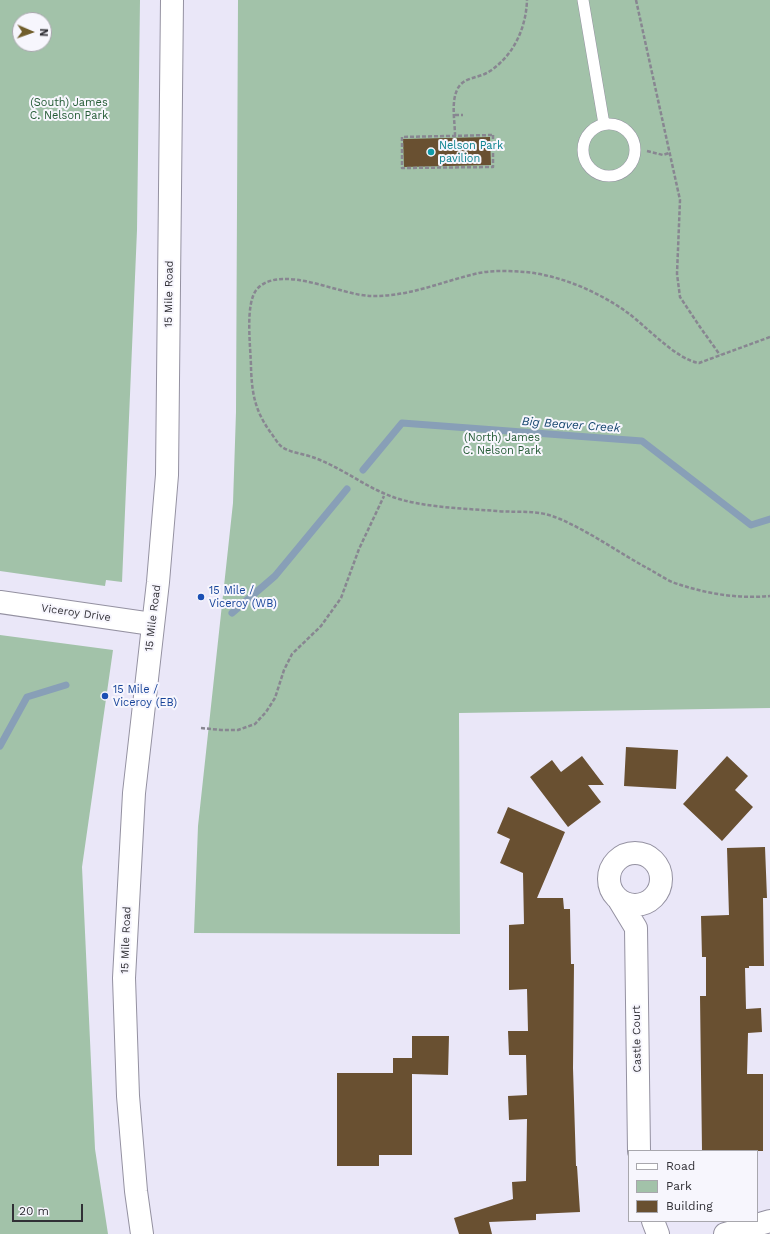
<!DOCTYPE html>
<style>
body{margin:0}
#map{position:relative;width:770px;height:1234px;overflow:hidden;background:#eae7f8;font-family:"Work Sans",sans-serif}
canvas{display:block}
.legend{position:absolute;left:628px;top:1150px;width:130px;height:72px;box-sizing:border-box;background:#f7f6fd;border:1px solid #a8a7ad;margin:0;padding:5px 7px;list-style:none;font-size:12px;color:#313036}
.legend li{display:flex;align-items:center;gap:8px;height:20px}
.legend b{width:20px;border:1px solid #a8a7ad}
.north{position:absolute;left:12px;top:12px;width:40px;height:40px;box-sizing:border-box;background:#f7f6fd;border:1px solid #a8a7ad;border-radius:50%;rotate:92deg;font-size:11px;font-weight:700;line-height:16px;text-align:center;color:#313036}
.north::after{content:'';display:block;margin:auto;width:14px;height:18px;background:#715e2c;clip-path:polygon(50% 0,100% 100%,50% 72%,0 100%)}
.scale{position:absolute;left:12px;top:1204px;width:71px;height:18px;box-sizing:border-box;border:2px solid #313036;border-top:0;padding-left:5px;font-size:12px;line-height:14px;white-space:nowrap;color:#313036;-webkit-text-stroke:3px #f7f6fd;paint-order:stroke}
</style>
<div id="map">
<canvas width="770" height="1234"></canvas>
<ul class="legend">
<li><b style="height:5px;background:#fff"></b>Road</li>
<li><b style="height:11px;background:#a2c2a9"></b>Park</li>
<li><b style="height:11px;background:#695031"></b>Building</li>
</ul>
<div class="north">N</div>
<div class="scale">20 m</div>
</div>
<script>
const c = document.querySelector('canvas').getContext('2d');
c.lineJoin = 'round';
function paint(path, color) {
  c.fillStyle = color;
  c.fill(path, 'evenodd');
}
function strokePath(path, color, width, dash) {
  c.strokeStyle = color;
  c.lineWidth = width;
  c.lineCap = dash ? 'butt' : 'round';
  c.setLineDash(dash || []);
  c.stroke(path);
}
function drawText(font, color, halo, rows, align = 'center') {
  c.font = font + ' "Work Sans",sans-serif';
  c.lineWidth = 4;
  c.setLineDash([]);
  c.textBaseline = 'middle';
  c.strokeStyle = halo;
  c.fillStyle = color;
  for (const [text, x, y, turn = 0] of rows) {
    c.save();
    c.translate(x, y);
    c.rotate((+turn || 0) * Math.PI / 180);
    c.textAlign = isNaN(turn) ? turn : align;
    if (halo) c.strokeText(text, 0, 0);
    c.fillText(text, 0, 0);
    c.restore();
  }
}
paint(new Path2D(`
 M 0,0 L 140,0 L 137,230 L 122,582 L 106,580 L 105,586 L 0,571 ZM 20,20 L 44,20 L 44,44 L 20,44 Z
 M 238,0 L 770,0 L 770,708 L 459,713 L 460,934 L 194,933 L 198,826 L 233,503 L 236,412 Z
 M 0,635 L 113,650 L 82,867 L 95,1149 L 108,1234 L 0,1234 Z`), '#a2c2a9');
strokePath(new Path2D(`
 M 363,470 L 402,423 L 642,441 L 751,525 L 770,519
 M 232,613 L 275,576 L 347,489
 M 0,746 L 27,697 L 66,685`), '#889fb7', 7);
paint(new Path2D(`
 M 490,137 L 491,165 L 404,167 L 403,139 Z
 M 626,747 L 678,750 L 676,789 L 624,786 Z
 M 582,756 L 604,785 L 588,785 L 601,802 L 568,827 L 530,777 L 552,760 L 561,772 Z
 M 727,756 L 748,776 L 735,790 L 753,807 L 722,841 L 683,804 Z
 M 508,807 L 565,832 L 537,898 L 563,898 L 564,909 L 570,909 L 571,964 L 574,964 L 573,1068 L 576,1166 L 577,1166 L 580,1212 L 536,1214 L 536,1220 L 489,1222 L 492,1234 L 459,1234 L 454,1218 L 513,1199 L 512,1182 L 526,1181 L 527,1119 L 509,1120 L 508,1096 L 527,1095 L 526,1055 L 509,1055 L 508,1031 L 528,1031 L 527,989 L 509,990 L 509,925 L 524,924 L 523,873 L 500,863 L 510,839 L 497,833 Z
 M 765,847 L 767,898 L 763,898 L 764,966 L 749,966 L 749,968 L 745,968 L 746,1009 L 761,1008 L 762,1032 L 748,1033 L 747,1074 L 763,1074 L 763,1151 L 702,1151 L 700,996 L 706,996 L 706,957 L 702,957 L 701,916 L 729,915 L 727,848 Z
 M 412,1036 L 449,1036 L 448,1075 L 412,1074 Z
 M 393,1058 L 412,1058 L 412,1155 L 379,1155 L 379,1166 L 337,1166 L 337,1073 L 393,1073 Z`), '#695031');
const service = new Path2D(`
 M 583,0 L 604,124
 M583 150a26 26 0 1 1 52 0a26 26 0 1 1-52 0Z`);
const minor = new Path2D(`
 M 0,602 L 152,624
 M609 879a26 26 0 1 1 52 0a26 26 0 1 1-52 0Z
 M 619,900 L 636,928 L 639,1151
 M 653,1221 L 658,1234
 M 725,1234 L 770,1221`);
const secondary = new Path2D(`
 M 142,1234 L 136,1191 L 128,1096 L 124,978 L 134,793 L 158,582 L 167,475 L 172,0`);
strokePath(service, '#9491a1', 12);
strokePath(minor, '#9491a1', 24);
strokePath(secondary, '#9491a1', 24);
strokePath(new Path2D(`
 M 636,0 L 680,200 L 677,274 L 680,297 L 700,327 L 720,355
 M 455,115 L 463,115
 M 493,135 L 493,167 L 402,168 L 402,137 Z
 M 455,136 C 455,122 451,103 457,90 C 463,76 479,79 490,71 C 514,55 526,28 527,0
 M 647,151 L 663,155 L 669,153
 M 770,337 L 699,363 C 677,360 647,327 628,313 C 599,292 562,276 526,272 C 511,271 494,270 479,273 C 443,281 409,297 371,296 C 339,295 283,264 258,288 C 244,301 251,349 251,368 C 252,394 255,411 271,433 C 274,437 278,444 282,447 C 291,453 305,454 315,458 C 352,472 374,496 416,503 C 442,508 470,509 497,511 C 521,513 537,509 560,519 C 590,532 618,552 647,568 C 657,573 667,581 678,584 C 707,594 740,599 770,596
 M 201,728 L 221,730 L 238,730 L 255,724 L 266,712 L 275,698 L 284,670 L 292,654 L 321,626 L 341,598 L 359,549 L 384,496`), '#888691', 2.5, [4, 2]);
strokePath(service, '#fff', 11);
strokePath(minor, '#fff', 22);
strokePath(secondary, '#fff', 22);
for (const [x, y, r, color] of [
 [431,152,4,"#0f9aa8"],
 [201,597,4,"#1a4fb4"],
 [105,696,4,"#1a4fb4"]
]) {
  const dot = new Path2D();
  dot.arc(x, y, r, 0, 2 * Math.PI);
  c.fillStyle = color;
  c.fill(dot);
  strokePath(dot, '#f7f6fd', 1.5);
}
drawText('11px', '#245b35', '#f7f6fd', [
 ["(South) James",69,103],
 ["C. Nelson Park",69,116],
 ["(North) James",502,438],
 ["C. Nelson Park",502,451]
]);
drawText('11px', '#0d838f', '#f7f6fd', [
 ["Nelson Park",439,146],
 ["pavilion",439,159]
], 'left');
drawText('11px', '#313036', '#f7f6fd', [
 ["15 Mile Road",169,294,-89],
 ["Viceroy Drive",76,613,8],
 ["15 Mile Road",153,618,-83],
 ["15 Mile Road",126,940,-88],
 ["Castle Court",637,1039,-91]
]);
drawText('11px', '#164399', '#f7f6fd', [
 ["15 Mile /",209,591],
 ["Viceroy (WB)",209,604],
 ["15 Mile /",113,690],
 ["Viceroy (EB)",113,703]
], 'left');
drawText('italic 12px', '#16466f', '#f7f6fd', [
 ["Big Beaver Creek",571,425,4]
]);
</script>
